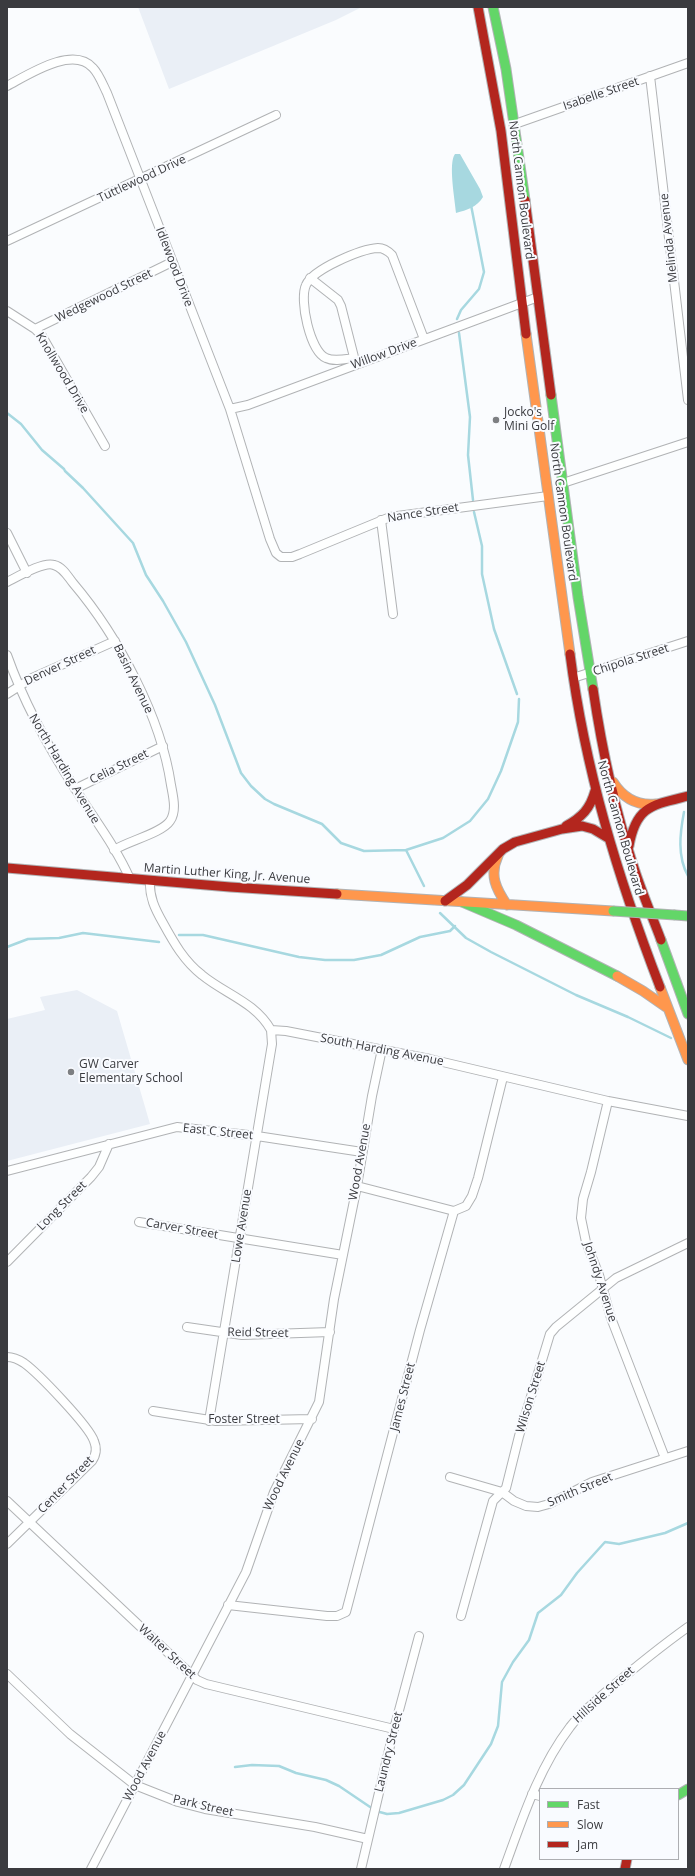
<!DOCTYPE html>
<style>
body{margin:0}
#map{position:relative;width:695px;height:1876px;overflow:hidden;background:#fafcfe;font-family:"Open Sans",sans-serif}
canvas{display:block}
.frame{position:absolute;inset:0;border:8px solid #3a3b3f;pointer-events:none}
.legend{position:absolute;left:539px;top:1788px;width:140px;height:72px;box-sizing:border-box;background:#f9fbff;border:1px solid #adaeb2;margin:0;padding:5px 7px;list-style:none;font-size:12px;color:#3a3b3f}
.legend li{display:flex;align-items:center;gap:8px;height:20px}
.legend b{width:20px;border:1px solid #adaeb2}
</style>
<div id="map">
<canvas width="695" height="1876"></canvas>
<div class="frame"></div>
<ul class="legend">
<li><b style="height:5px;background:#63d668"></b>Fast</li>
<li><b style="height:5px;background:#ff974d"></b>Slow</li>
<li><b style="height:5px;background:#b3261e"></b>Jam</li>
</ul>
</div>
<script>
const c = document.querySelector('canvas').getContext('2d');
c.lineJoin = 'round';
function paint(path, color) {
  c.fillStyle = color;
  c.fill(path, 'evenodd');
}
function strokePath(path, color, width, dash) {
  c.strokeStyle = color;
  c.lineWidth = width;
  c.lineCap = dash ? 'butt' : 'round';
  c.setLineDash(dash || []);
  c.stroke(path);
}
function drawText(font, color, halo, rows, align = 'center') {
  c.font = font + ' "Open Sans",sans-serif';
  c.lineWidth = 4;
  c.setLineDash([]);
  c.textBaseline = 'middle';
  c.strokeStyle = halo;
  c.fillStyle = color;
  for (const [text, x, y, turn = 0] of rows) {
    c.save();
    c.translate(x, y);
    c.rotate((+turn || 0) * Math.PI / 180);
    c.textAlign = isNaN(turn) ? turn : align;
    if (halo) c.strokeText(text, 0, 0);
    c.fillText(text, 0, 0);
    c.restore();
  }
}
paint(new Path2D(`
 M 138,7 L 362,7 L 336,20 L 169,89 Z
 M 77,990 L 117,1011 L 150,1124 L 7,1161 L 7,1019 L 45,1010 L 40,997 Z`), '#eaeff6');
paint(new Path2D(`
 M 455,154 L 460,154 L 480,189 L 483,197 C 477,207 467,210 456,213 C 455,200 448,163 455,154 Z`), '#a7d8e0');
strokePath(new Path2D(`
 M 457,319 L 461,310 L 479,289 L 484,272 L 471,205
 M 459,333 L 470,417 L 468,455 L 473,500
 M 7,413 L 21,424 L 42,450 L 64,469 L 65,471 L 83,488 L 133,543 L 146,575 L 163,601 L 186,642 L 215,705 L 241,773 L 251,786 L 265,799 L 274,804 L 322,824 L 341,843 L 364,851 L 406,850 L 443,838 L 470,821 L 488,799 L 501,771 L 518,722 L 519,699
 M 474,512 L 482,546 L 482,574 L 494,629 L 517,694
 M 684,812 C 680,833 677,856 688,876
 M 406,850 L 424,886
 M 440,913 L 466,938 L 491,952 L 576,995 L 628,1017 L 671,1038
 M 179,935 L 203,935 L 299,957 L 325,960 L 354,960 L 381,955 L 420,937 L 450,931 L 455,926
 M 7,947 L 28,939 L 59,938 L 83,933 L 159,942
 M 235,1767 L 252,1765 L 279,1766 L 296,1773 L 326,1780 L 339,1786 L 376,1811 L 387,1814 L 399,1813 L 443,1800 L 453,1795 L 464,1785 L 491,1744 L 498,1726 L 502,1682 L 513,1662 L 529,1640 L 538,1613 L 561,1595 L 577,1573 L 605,1542 L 619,1544 L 665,1533 L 688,1523`), '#a7d8e0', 2.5);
const street = new Path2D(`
 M 650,76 L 688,400
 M 7,86 C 28,75 73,45 93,68 C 99,74 103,85 107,93 L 230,409 L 270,539 L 276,553 L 281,557 L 292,557 L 300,554 L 390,517 L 548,496
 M 515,124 L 688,63
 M 7,241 L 276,115
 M 310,278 L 338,300 L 341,306 L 355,361
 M 7,311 L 35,329 L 42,336 L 105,446
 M 35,329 L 172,262
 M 354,358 C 346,359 334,362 326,358 C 310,351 299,300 306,285 C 313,269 361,249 378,248 C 384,248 388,251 392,255 L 424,339
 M 230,409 L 248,405 L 538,297
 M 563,483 L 688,442
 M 381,520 L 393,614
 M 7,533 L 27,573
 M 7,582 C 17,577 44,561 54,565 C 63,567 68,577 73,583 C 118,636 161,717 171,785 C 173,796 177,811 170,821 C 162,833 128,841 114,850
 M 7,655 C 24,703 48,747 76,790 C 94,819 116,847 130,879
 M 573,678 L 688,641
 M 7,694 L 32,678 L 115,641
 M 75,789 L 163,746
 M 150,880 C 149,897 155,909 163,923 C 174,943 184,961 202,975 C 225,994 255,1002 271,1030 L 286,1031 L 430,1059 L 608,1101 L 688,1116
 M 608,1101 L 591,1172 L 583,1199 L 581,1218 L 586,1242 L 599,1275 L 611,1318 L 665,1458
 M 7,1171 L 177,1127 L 257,1136 L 362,1152
 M 357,1186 L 454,1211 L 466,1206 L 472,1196 L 478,1178 L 503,1077
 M 139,1222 L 343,1255
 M 7,1262 L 91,1177 L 99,1167 L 109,1144
 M 187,1327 L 242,1335 L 330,1332
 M 7,1357 C 14,1357 18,1359 24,1363 C 38,1373 89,1426 94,1441 C 97,1448 96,1455 92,1461 L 7,1544
 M 153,1411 L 216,1421 L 312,1419
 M 209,1421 L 272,1044 L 271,1030
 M 450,1477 L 502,1492 L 514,1501 L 526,1506 L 538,1507 L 549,1504 L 592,1482 L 688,1451
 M 7,1501 L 197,1680 L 206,1684 L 394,1729
 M 228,1605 L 327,1616 L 337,1616 L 346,1612 L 420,1330 L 454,1211
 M 461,1616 L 493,1501 L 506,1488 L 519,1436 L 550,1334 L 556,1327 L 616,1278 L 688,1243
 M 7,1674 L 70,1734 L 135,1785 L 178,1802 L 205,1809 L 315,1827 L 368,1839
 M 532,1794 L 540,1796
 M 91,1869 L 246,1572 L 274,1492 L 319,1402 L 334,1299 L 357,1186 L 372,1096 L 382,1049
 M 361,1869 L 394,1729 L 419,1636
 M 504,1869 C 522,1820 538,1769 570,1727 C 580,1713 595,1702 607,1691 C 633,1669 660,1647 688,1627`);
const fast = new Path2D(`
 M 493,7 L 506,69 L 525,200
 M 551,395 L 578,597 L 593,689
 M 462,902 L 516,925 L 617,976
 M 675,915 L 688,916
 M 661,940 L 688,1014
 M 678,1795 L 688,1789`);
const slow = new Path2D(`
 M 526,334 L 570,654
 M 613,782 C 623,798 637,806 656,804
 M 498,856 C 489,875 496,889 507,905
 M 337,894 L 613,911
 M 617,976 L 643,991 L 666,1007
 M 660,987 L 688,1060`);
const jam = new Path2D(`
 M 478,7 L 501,131 L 526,334
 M 525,200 L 551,395
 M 570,654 C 585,770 618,878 660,987
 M 593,689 C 602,750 615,810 634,868 C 642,893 652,916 661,940
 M 566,826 C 582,817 590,809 595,791
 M 629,846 C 636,806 652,805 688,796
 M 7,868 L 230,887 L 337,894
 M 445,901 L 467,885 L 503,849 L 515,842 L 562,829 L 582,826 L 593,829 L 608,838
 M 625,1869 L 627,1859`);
strokePath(street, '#b1b3b5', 10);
strokePath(fast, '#b1b3b5', 11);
strokePath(slow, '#b1b3b5', 11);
strokePath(jam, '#b1b3b5', 11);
strokePath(street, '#feffff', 8);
strokePath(fast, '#63d668', 9);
strokePath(slow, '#ff974d', 9);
strokePath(jam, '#b3261e', 9);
const fastBridge = new Path2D(`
 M 613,911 L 675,915`);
strokePath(fastBridge, '#b1b3b5', 11, []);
strokePath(fastBridge, '#63d668', 9);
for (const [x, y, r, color] of [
 [496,420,4,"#7d7f82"],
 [71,1072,4,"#7d7f82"]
]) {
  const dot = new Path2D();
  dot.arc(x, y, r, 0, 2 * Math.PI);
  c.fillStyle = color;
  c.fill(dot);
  strokePath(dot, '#f9fbff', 1.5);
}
drawText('12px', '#3a3b3f', '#f9fbff', [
 ["Isabelle Street",601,94,-19],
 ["Tuttlewood Drive",142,179,-25],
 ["North Cannon Boulevard",521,190,83],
 ["Melinda Avenue",669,238,-96],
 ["Idlewood Drive",174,267,69],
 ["Wedgewood Street",104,296,-26],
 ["Willow Drive",384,354,-20],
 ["Knollwood Drive",62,373,59],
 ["North Cannon Boulevard",563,512,82],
 ["Nance Street",423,513,-9],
 ["Chipola Street",631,660,-18],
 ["Denver Street",60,666,-25],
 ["Basin Avenue",133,679,64],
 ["Celia Street",119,767,-26],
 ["North Harding Avenue",64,769,59],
 ["North Cannon Boulevard",620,828,74],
 ["Martin Luther King, Jr. Avenue",227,874,4],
 ["South Harding Avenue",382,1050,11],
 ["East C Street",218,1132,6],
 ["Wood Avenue",360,1162,-80],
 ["Long Street",62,1206,-45],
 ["Lowe Avenue",242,1226,-81],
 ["Carver Street",182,1229,10],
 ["Johndy Avenue",600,1282,72],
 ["Reid Street",258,1333,1],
 ["James Street",403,1397,-76],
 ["Wilson Street",531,1397,-73],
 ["Foster Street",244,1420],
 ["Wood Avenue",284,1475,-64],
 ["Center Street",66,1485,-46],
 ["Smith Street",580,1490,-23],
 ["Walter Street",167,1652,43],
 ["Hillside Street",604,1695,-42],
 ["Laundry Street",389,1752,-76],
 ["Wood Avenue",145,1766,-62],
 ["Park Street",203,1806,13]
]);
drawText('12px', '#3a3b3f', '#f9fbff', [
 ["Jocko's",504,413],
 ["Mini Golf",504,427],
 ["GW Carver",79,1065],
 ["Elementary School",79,1079]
], 'left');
</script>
